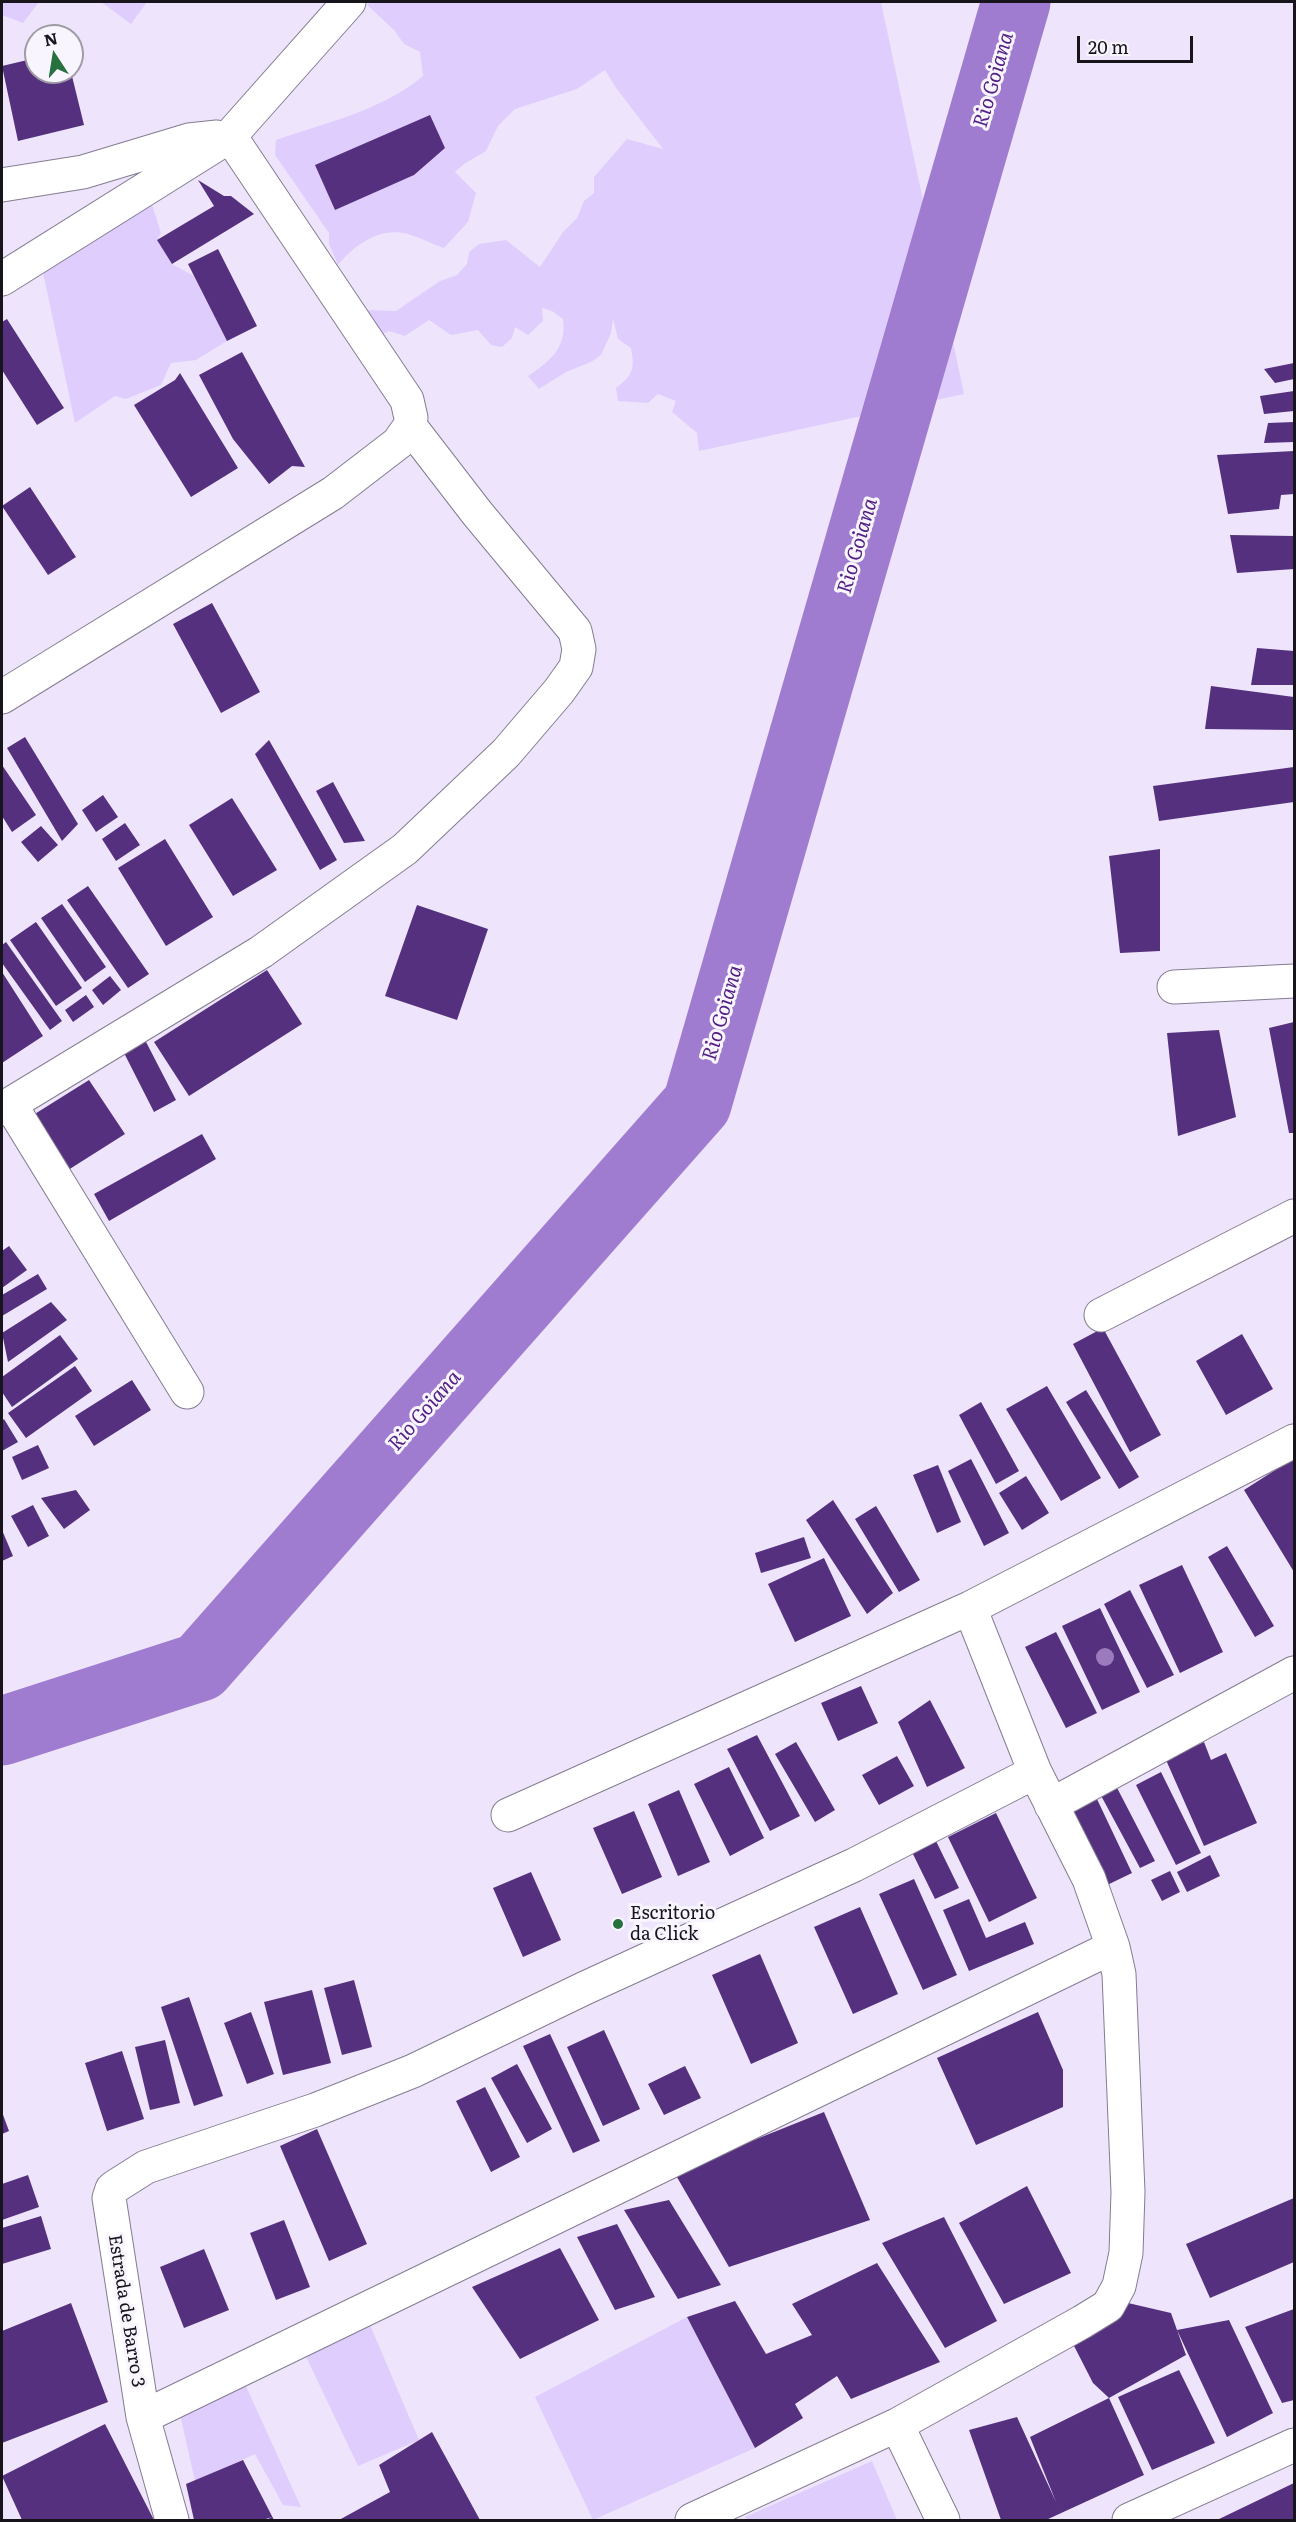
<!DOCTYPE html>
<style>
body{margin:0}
#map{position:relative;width:1296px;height:2522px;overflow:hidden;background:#eee5fc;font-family:Literata,serif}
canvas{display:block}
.frame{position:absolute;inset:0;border:3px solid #17141c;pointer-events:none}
.north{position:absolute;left:24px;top:24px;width:60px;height:60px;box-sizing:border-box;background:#f9f5ff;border:2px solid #9f9ba4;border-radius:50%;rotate:348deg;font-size:16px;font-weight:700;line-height:24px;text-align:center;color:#17141c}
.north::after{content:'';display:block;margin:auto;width:21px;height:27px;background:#27713e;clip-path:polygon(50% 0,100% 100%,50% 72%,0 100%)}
.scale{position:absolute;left:1077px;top:36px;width:116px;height:27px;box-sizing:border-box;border:3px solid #17141c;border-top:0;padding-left:8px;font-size:18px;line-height:21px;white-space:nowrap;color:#17141c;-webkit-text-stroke:4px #f9f5ff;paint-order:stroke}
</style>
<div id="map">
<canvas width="1296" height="2522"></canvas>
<div class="frame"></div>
<div class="north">N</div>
<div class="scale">20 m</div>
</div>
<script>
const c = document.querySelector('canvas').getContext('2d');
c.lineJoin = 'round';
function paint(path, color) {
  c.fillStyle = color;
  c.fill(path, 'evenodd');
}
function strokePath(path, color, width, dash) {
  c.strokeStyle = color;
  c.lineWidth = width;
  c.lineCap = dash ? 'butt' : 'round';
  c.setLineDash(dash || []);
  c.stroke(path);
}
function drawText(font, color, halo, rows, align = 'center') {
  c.font = font + ' Literata,serif';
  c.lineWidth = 6;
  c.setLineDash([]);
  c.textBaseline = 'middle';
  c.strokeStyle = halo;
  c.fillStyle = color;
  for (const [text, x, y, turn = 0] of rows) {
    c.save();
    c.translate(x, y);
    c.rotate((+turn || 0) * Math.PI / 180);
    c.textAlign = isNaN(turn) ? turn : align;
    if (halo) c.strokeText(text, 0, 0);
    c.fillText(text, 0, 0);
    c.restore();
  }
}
paint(new Path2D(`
 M 2,2 L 39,2 L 23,23 L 2,15 Z
 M 101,2 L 147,2 L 131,24 Z
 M 370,2 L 881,2 L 964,394 L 699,451 L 697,433 L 672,412 L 676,401 L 658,394 L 648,403 L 618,401 L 616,388 C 633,375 635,369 631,348 L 618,339 L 613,319 L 611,333 L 601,355 L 591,362 L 566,372 L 539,389 L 528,376 C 550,361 567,348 563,319 L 552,311 L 542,308 L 543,321 L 528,335 L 515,327 L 512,338 L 502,347 L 491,345 L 478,330 L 451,335 L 429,320 L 405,336 L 389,331 L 368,340 L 362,320 L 368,310 L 396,311 L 440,281 L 457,275 L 467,264 L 469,252 L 479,244 L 506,240 L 540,267 L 563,232 L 577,218 L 584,201 L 594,193 L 594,177 L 627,139 L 663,149 L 616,88 L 605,70 L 577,89 L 515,109 L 498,126 L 486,151 L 464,164 L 455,172 L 476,193 L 468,222 L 444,248 C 432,244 421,238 408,234 C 380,226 354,245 338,265 L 329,244 L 329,233 L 275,155 L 276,140 C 325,123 383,110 423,76 L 420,52 L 404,44 L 394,30 L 367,5 Z
 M 150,198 L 161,233 L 157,240 L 172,264 L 194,276 L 227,341 L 196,360 L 171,363 L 161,385 L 126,399 L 115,396 L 75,423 L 40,258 Z
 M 364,2311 L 419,2440 L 358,2466 L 299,2342 Z
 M 687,2317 L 755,2448 L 593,2520 L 535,2397 Z
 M 239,2371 L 301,2507 L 283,2505 L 255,2454 L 195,2481 L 177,2401 Z
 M 872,2461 L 897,2520 L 747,2520 L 745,2517 Z`), '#dfcdfe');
strokePath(new Path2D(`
 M 2,1731 L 200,1667 L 697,1104 L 1016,2`), '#9f7cd0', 69);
paint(new Path2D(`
 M 36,58 L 36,72 L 71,72 L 84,125 L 18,141 L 2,66 Z
 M 430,115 L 445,148 L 414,175 L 335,210 L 315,165 Z
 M 198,180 L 224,196 L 231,196 L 254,214 L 172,264 L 157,240 L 214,206 Z
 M 218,249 L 257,326 L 227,341 L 188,264 Z
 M 7,319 L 64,408 L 37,425 L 2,370 L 2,322 Z
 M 242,352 L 305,467 L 292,466 L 269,484 L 233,439 L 199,375 Z
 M 1294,363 L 1294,379 L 1275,383 L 1264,369 Z
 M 180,373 L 238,468 L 191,497 L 134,405 L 175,380 Z
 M 1294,391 L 1294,411 L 1264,414 L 1260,396 Z
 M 1294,422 L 1294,442 L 1264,443 L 1268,423 Z
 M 1294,451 L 1294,494 L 1281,495 L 1279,509 L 1228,514 L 1217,455 Z
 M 30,487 L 76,557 L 48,575 L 2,506 Z
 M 1230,535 L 1294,536 L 1294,569 L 1237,573 Z
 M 212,603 L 260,692 L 221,713 L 173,624 Z
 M 1257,648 L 1294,651 L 1294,685 L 1251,685 Z
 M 1211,686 L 1294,697 L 1294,730 L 1205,729 Z
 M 25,737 L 78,824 L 62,841 L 7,748 Z
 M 269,740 L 337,860 L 320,870 L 255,754 Z
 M 2,765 L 36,815 L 12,832 L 2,816 Z
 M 1294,767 L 1294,802 L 1159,821 L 1153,786 Z
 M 333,782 L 365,841 L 344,843 L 316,791 Z
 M 103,795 L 118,817 L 96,832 L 82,810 Z
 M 232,798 L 277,870 L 233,896 L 189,825 Z
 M 125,823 L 140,845 L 116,861 L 102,839 Z
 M 41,826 L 58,845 L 38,862 L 21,842 Z
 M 165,839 L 213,917 L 166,946 L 118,868 Z
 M 1160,849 L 1160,951 L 1120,953 L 1109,856 Z
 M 88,886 L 149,974 L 128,988 L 67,900 Z
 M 62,904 L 106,967 L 85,982 L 41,918 Z
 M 417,905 L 488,929 L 457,1020 L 385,996 Z
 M 36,922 L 82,988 L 56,1006 L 10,940 Z
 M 6,942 L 62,1021 L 50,1030 L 2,963 L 2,945 Z
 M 267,970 L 302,1024 L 189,1096 L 154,1042 Z
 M 2,972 L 43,1036 L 2,1063 Z
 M 110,976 L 121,990 L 103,1005 L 92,990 Z
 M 86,995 L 94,1007 L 73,1022 L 65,1010 Z
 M 1294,1022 L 1294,1133 L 1289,1133 L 1269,1028 Z
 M 1219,1030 L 1236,1117 L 1178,1136 L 1167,1033 Z
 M 144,1038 L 176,1100 L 154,1112 L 122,1049 Z
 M 89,1080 L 125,1134 L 65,1172 L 30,1117 Z
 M 202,1134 L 216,1159 L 109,1221 L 94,1194 Z
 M 9,1246 L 27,1270 L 2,1288 L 2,1251 Z
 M 38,1274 L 47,1289 L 2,1316 L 2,1295 Z
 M 51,1302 L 67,1320 L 8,1362 L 2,1333 Z
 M 1103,1328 L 1161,1435 L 1130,1452 L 1073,1344 Z
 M 1242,1334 L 1273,1389 L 1226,1415 L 1196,1361 Z
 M 60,1335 L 78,1359 L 12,1407 L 2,1392 L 2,1377 Z
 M 75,1366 L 92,1391 L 26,1438 L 8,1413 Z
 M 132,1380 L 151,1410 L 94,1446 L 75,1416 Z
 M 1047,1386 L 1101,1478 L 1061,1501 L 1006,1409 Z
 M 1086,1390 L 1139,1477 L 1119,1489 L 1066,1402 Z
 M 981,1402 L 1019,1471 L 996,1484 L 959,1415 Z
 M 4,1419 L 18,1442 L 2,1451 L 2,1421 Z
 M 38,1445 L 49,1468 L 22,1480 L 12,1457 Z
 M 1294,1458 L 1294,1572 L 1244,1490 Z
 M 971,1459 L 1009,1533 L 984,1546 L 948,1471 Z
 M 938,1465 L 961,1522 L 937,1533 L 913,1475 Z
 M 1026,1476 L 1049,1513 L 1022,1530 L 999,1493 Z
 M 76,1490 L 90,1510 L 64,1529 L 41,1498 Z
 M 833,1500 L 893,1593 L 867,1614 L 806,1520 Z
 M 33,1505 L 49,1536 L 28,1547 L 11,1516 Z
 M 876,1506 L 920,1580 L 899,1592 L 855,1519 Z
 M 2,1530 L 13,1556 L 2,1561 Z
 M 804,1537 L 811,1558 L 761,1573 L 755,1553 Z
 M 1227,1546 L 1274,1626 L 1255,1637 L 1208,1557 Z
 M 824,1558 L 851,1616 L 795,1642 L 768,1584 Z
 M 1182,1565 L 1223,1652 L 1180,1673 L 1139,1585 Z
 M 1130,1590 L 1174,1675 L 1147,1688 L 1104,1604 Z
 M 1100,1608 L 1140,1692 L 1102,1710 L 1062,1626 Z
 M 1056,1632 L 1097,1713 L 1066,1728 L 1025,1647 Z
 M 861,1686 L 878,1723 L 838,1741 L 821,1703 Z
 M 930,1700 L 965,1768 L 927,1787 L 898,1722 Z
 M 757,1735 L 800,1816 L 770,1831 L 727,1749 Z
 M 796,1742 L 835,1810 L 815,1822 L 775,1754 Z
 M 1204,1742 L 1211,1760 L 1226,1753 L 1257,1823 L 1204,1846 L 1166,1760 Z
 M 897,1756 L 914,1786 L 879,1805 L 862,1775 Z
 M 729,1767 L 764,1838 L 730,1856 L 694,1784 Z
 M 1161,1772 L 1201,1853 L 1176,1865 L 1136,1785 Z
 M 1114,1782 L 1155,1861 L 1140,1868 L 1098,1790 Z
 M 679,1790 L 710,1862 L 678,1876 L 648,1804 Z
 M 1096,1797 L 1132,1873 L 1103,1887 L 1066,1811 Z
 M 634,1811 L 662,1877 L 622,1894 L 593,1828 Z
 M 996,1813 L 1037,1898 L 989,1922 L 948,1837 Z
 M 936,1841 L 959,1888 L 935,1899 L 912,1852 Z
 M 1210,1855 L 1220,1876 L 1187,1892 L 1177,1872 Z
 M 1170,1871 L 1180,1892 L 1162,1901 L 1151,1880 Z
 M 531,1872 L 561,1940 L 523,1957 L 493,1888 Z
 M 914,1879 L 957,1975 L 923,1990 L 879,1894 Z
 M 969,1899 L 986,1938 L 1025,1922 L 1034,1944 L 969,1971 L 943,1910 Z
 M 860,1907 L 898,1994 L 853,2014 L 814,1927 Z
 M 760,1954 L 798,2043 L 751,2064 L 712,1975 Z
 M 354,1980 L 372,2047 L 342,2055 L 324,1988 Z
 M 312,1990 L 331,2063 L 283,2075 L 264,2002 Z
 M 189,1997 L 223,2096 L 194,2106 L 161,2007 Z
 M 251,2012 L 274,2074 L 247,2084 L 224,2023 Z
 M 1038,2012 L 1063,2070 L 1063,2107 L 976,2145 L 937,2058 Z
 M 604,2030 L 640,2109 L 603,2126 L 567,2047 Z
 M 550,2034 L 600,2141 L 573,2153 L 523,2046 Z
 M 165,2040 L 180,2103 L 150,2110 L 135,2047 Z
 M 122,2051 L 144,2119 L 107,2131 L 85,2063 Z
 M 517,2064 L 552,2129 L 527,2143 L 491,2078 Z
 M 685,2066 L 701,2098 L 664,2115 L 648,2084 Z
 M 485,2087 L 520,2157 L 491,2172 L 456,2101 Z
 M 2,2112 L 9,2131 L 2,2134 Z
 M 824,2112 L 870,2220 L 729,2267 L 674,2172 Z
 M 317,2129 L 367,2244 L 329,2261 L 280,2146 Z
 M 28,2175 L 39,2207 L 2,2220 L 2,2184 Z
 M 1027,2186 L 1071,2273 L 1004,2304 L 959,2223 Z
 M 1294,2198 L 1294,2262 L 1210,2298 L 1186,2244 Z
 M 669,2200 L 721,2285 L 678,2299 L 624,2210 Z
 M 41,2216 L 51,2249 L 2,2264 L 2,2228 Z
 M 944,2217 L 997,2321 L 945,2348 L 882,2243 Z
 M 284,2220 L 310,2287 L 276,2300 L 250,2233 Z
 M 617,2224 L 655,2297 L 615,2310 L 577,2237 Z
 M 560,2248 L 599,2320 L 520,2359 L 472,2287 Z
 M 204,2249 L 229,2310 L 184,2328 L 160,2267 Z
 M 877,2263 L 940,2362 L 851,2399 L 837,2376 L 795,2404 L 803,2418 L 755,2448 L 687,2317 L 735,2301 L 766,2354 L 812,2335 L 792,2304 Z
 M 71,2303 L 108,2402 L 2,2443 L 2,2331 Z
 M 1128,2303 L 1171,2313 L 1177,2330 L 1229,2320 L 1273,2413 L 1227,2437 L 1177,2330 L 1186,2355 L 1109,2398 L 1093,2383 L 1072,2342 Z
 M 1294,2309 L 1294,2400 L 1282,2403 L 1245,2327 Z
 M 1179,2370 L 1215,2443 L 1152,2470 L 1118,2397 Z
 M 1109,2398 L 1144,2475 L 1046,2520 L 1001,2520 L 969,2430 L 1017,2417 L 1056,2502 L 1030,2437 Z
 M 105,2424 L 154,2520 L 22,2520 L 2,2476 Z
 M 432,2432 L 480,2520 L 339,2520 L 390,2492 L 379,2465 Z
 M 243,2460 L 274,2520 L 266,2520 L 272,2517 L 263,2520 L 194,2520 L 186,2484 Z
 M 1294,2483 L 1294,2520 L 1217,2520 Z`), '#54307e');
const minor = new Path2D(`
 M 2,185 L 83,172 L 189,140 L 217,137
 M 2,279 L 230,136 L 349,2
 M 2,697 L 333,493 L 398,443 L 410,426 L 411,418 L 407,400 L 230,136
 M 1174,987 L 1294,981
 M 10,1104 L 187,1392
 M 2,1109 L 261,952 L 405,849 L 506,753 L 559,691 L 576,667 L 579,649 L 575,631 L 477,513 L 410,426
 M 1101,1315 L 1294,1216
 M 1051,1805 L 1294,1673
 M 508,1815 L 970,1608 L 1294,1441
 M 143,2417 L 1113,1947
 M 897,2425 L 943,2520
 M 172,2520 L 143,2417 L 109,2198 L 112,2189 L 116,2186 L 146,2167 L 315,2110 L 413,2071 L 585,1988 L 854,1865 L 1035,1772
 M 692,2520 L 897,2425 L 1082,2322 L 1108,2306 L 1119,2286 L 1126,2253 L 1128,2192 L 1119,1974 L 1113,1947 L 1089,1879 L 1035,1772 L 970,1608`);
const tertiary = new Path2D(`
 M 1129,2520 L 1294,2445`);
strokePath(minor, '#847c91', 35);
strokePath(tertiary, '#847c91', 35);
strokePath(minor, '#fff', 33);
strokePath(tertiary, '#fff', 33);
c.fillStyle = '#9b7bbd';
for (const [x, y] of [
 [1105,1657]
]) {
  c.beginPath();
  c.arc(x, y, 9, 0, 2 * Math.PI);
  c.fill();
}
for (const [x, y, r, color] of [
 [618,1924,6,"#27713e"]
]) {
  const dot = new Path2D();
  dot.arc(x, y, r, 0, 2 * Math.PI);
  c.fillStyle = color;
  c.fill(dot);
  strokePath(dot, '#f9f5ff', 2);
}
drawText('18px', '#17141c', '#f9f5ff', [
 ["Escritorio",630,1914],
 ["da Click",630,1935]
], 'left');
drawText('18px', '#17141c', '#f9f5ff', [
 ["Estrada de Barro 3",126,2311,81]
]);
drawText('italic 20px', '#522084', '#f9f5ff', [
 ["Rio Goiana",994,80,-74],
 ["Rio Goiana",858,546,-74],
 ["Rio Goiana",723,1013,-74],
 ["Rio Goiana",425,1411,-49]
]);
</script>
